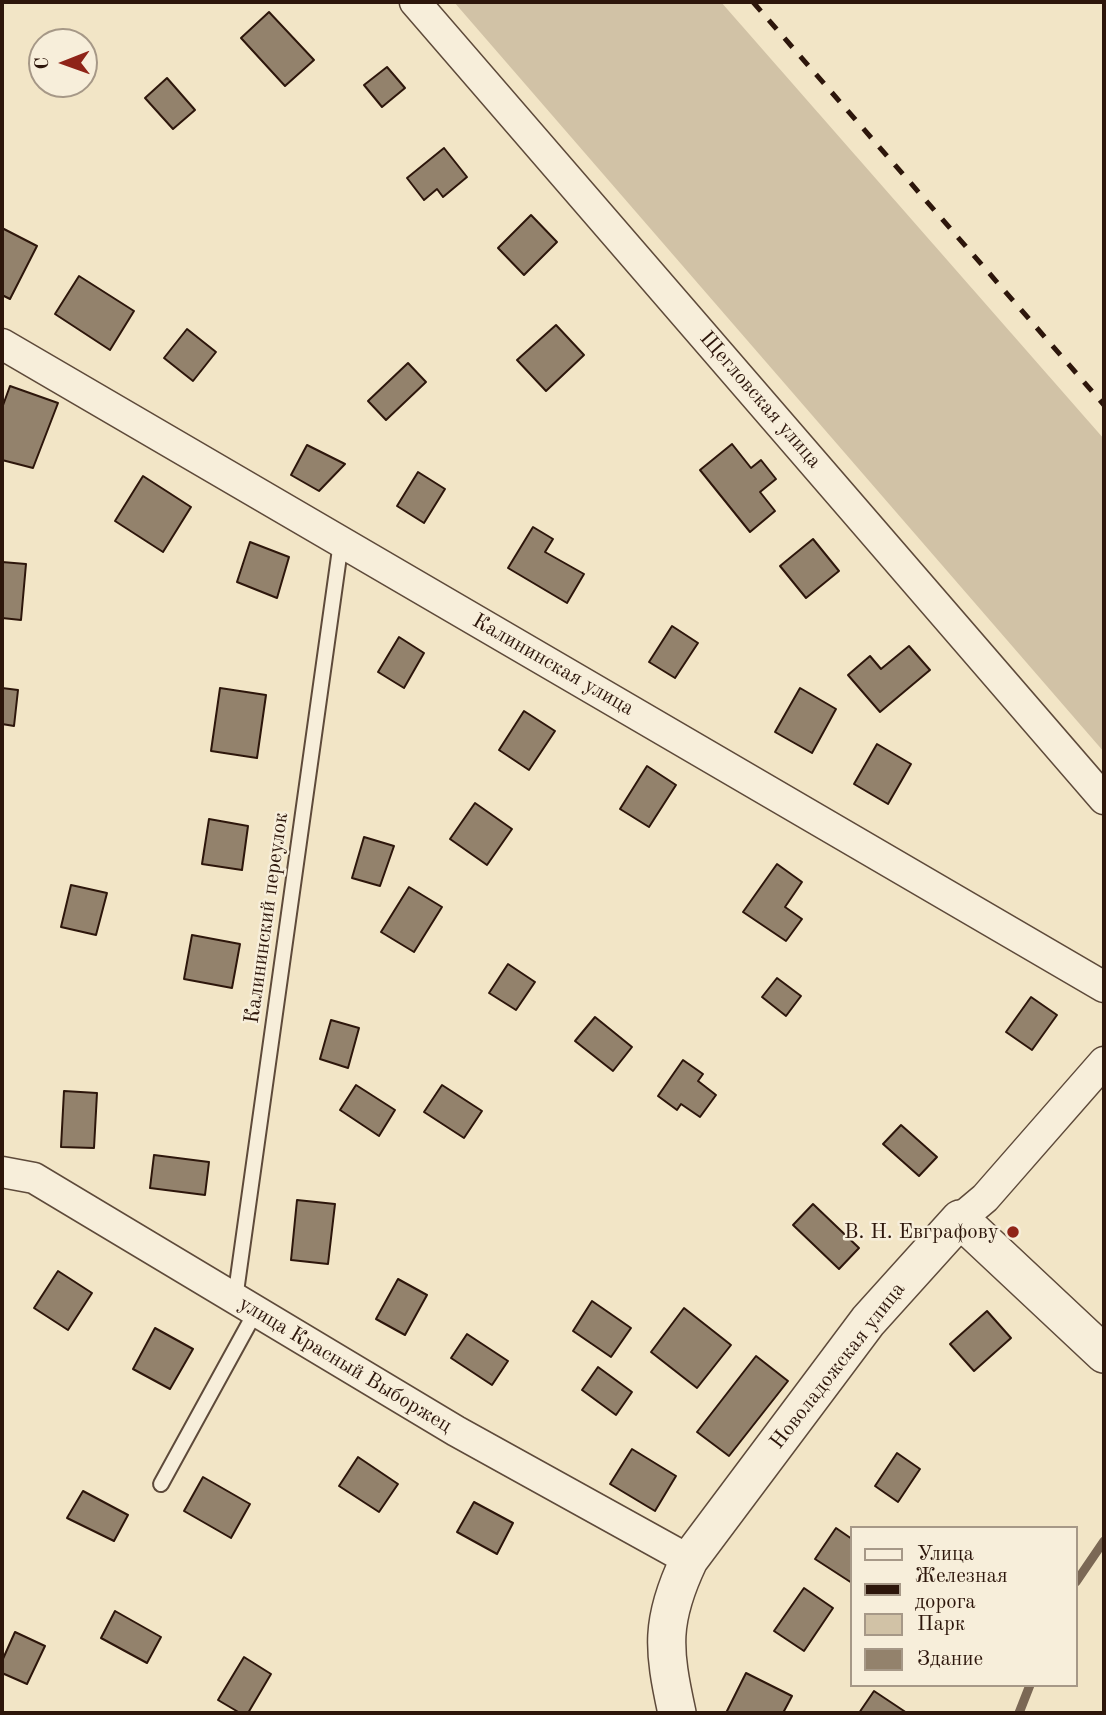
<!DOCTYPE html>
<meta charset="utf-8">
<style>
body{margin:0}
#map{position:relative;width:1106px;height:1715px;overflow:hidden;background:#f2e5c6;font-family:"Old Standard TT",serif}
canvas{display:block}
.frame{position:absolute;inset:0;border:4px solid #2d160b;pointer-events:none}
.legend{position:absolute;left:850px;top:1526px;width:228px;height:161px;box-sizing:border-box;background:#f7eeda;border:2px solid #a69887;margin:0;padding:9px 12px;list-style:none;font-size:21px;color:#2d160b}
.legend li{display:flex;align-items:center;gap:14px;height:35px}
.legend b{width:35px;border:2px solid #a69887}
.north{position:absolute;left:28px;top:28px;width:70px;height:70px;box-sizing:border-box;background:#f7eeda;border:2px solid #a69887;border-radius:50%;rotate:269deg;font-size:19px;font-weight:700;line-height:28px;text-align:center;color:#2d160b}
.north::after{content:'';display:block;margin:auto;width:24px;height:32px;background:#8f2418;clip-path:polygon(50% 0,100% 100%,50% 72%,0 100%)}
</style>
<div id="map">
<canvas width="1106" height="1715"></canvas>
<div class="frame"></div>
<ul class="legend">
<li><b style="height:9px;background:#f7eeda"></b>Улица</li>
<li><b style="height:9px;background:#2d160b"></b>Железная дорога</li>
<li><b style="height:19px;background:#d1c2a6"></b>Парк</li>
<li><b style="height:19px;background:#93826c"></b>Здание</li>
</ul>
<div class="north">С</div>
</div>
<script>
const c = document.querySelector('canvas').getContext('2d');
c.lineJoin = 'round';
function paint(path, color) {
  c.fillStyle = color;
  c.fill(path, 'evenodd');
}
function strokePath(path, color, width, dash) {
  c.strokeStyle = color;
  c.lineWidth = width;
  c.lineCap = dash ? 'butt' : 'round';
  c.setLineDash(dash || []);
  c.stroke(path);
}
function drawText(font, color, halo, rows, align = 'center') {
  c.font = font + ' "Old Standard TT",serif';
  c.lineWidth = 5;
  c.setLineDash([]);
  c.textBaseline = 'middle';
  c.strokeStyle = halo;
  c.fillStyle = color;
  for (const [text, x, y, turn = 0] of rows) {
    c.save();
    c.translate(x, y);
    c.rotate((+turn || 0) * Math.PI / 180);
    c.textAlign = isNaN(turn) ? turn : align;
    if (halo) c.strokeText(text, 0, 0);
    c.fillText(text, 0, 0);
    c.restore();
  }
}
paint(new Path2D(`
 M 454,2 L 721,2 L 1104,439 L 1104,752 Z`), '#d1c2a6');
strokePath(new Path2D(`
 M 1076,1582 L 1104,1541
 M 1019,1713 L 1030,1685`), '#7b6855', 9);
const building = new Path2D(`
 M 269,12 L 314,60 L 285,86 L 241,38 Z
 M 387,67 L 405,88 L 382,107 L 364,85 Z
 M 167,78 L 195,110 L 173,129 L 145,98 Z
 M 444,148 L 467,177 L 443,197 L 437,189 L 424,200 L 407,178 Z
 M 531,215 L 557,242 L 524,275 L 498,248 Z
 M 2,228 L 37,246 L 10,299 L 2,295 Z
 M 79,276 L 134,311 L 110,350 L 55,314 Z
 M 556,325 L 584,355 L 546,391 L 517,360 Z
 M 187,329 L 216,352 L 193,381 L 164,358 Z
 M 408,363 L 426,382 L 386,420 L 368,401 Z
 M 10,386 L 58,403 L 33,468 L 2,460 L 2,408 Z
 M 732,444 L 751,468 L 761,460 L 776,479 L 760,492 L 775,511 L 750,532 L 700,470 Z
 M 307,445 L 345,464 L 319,491 L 291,475 Z
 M 418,472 L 445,489 L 424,523 L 397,506 Z
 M 143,476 L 191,507 L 163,552 L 115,521 Z
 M 533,527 L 553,539 L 545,552 L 584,574 L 567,603 L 508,568 Z
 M 813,539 L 839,571 L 806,598 L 780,566 Z
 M 250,542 L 289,557 L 277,598 L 237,582 Z
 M 2,562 L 26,564 L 21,620 L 2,618 Z
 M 672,626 L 698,643 L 675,678 L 649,662 Z
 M 399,637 L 424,653 L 404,688 L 378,672 Z
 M 909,646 L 930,670 L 880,712 L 848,675 L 870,656 L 881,669 Z
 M 2,688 L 18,690 L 14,726 L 2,724 Z
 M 220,688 L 266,695 L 257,758 L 211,751 Z
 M 800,688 L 836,709 L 812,753 L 775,732 Z
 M 524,711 L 555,731 L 529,770 L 499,750 Z
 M 877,744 L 911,764 L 888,804 L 854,784 Z
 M 647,766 L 676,785 L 649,827 L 620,809 Z
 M 475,803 L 512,829 L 487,865 L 450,839 Z
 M 209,819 L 248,826 L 242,870 L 202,864 Z
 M 364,837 L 394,846 L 380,886 L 352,878 Z
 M 777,864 L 802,882 L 785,907 L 802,919 L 786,941 L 743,912 Z
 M 71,885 L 107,893 L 96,935 L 61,927 Z
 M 409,887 L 442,907 L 414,952 L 381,932 Z
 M 192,935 L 240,944 L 232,988 L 184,979 Z
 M 508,964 L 535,982 L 516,1010 L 489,993 Z
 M 777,978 L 801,996 L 786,1016 L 762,997 Z
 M 1031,997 L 1057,1015 L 1032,1050 L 1006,1032 Z
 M 595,1017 L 632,1047 L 613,1071 L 575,1041 Z
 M 331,1020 L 359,1028 L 348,1068 L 320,1059 Z
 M 683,1060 L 703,1074 L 698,1081 L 716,1095 L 700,1117 L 681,1104 L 677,1110 L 658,1096 Z
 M 356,1085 L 395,1110 L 379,1136 L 340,1110 Z
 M 442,1085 L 482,1111 L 464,1138 L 424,1112 Z
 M 64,1091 L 97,1093 L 94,1148 L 61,1147 Z
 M 901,1125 L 937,1157 L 919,1176 L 883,1144 Z
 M 154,1155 L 209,1162 L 205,1195 L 150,1188 Z
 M 297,1200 L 335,1204 L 328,1264 L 291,1260 Z
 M 813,1204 L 859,1248 L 839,1269 L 793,1225 Z
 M 58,1271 L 92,1293 L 68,1330 L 34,1308 Z
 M 398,1279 L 427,1295 L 405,1335 L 376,1319 Z
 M 592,1301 L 631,1328 L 611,1357 L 573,1331 Z
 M 684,1308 L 731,1345 L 697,1388 L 651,1352 Z
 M 987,1311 L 1011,1338 L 974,1371 L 950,1344 Z
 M 155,1328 L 193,1349 L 170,1389 L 133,1369 Z
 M 467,1334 L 508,1361 L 492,1385 L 451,1358 Z
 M 756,1356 L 788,1381 L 729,1456 L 697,1432 Z
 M 598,1367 L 632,1392 L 616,1415 L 582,1390 Z
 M 632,1449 L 676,1476 L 655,1511 L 610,1484 Z
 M 897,1453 L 920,1469 L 898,1502 L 875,1486 Z
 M 358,1457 L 398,1484 L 379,1512 L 339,1486 Z
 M 203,1477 L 250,1504 L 231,1538 L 184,1511 Z
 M 83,1491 L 128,1515 L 114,1541 L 67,1518 Z
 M 474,1502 L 513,1523 L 497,1554 L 457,1532 Z
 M 836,1528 L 852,1539 L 852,1583 L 815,1559 Z
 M 804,1588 L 833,1608 L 804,1651 L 774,1631 Z
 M 115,1611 L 161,1637 L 147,1663 L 101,1638 Z
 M 15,1632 L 45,1646 L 27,1684 L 2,1673 L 2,1661 Z
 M 244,1657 L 271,1674 L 248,1713 L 240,1713 L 218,1700 Z
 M 746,1673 L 792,1696 L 783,1713 L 726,1713 Z
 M 874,1691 L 907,1713 L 859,1713 Z`);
paint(building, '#93826c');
strokePath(building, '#2d160b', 2);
const service = new Path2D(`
 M 235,1299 L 341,542
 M 161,1484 L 256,1311`);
const minor = new Path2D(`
 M 415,2 L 1104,799
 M 2,344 L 1104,987
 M 2,1172 L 34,1178 L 456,1431 L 689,1560
 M 960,1219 L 985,1198 L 1104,1062`);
const tertiary = new Path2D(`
 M 677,1713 C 663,1649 660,1621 689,1560 L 868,1321 L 960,1219 L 1104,1354`);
strokePath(service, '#5e4a3a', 18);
strokePath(minor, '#5e4a3a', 33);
strokePath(tertiary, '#5e4a3a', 40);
strokePath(service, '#f7eeda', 14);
strokePath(minor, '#f7eeda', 30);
strokePath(tertiary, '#f7eeda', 37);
strokePath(new Path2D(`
 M 753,2 L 1104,405`), '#2d160b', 5, [12, 12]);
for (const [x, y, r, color] of [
 [1013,1232,7,"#8f2418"]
]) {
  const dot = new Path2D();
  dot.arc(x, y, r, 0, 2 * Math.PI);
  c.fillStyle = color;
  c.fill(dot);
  strokePath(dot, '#f7eeda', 2.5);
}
drawText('21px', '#2d160b', '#f7eeda', [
 ["Щегловская улица",760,400,49],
 ["Калининская улица",553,665,30],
 ["Калининский переулок",267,918,-82],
 ["улица Красный Выборжец",345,1365,31],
 ["Новоладожская улица",838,1366,-52]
]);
drawText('21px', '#2d160b', '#f7eeda', [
 ["В. Н. Евграфову",999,1232]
], 'right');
</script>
